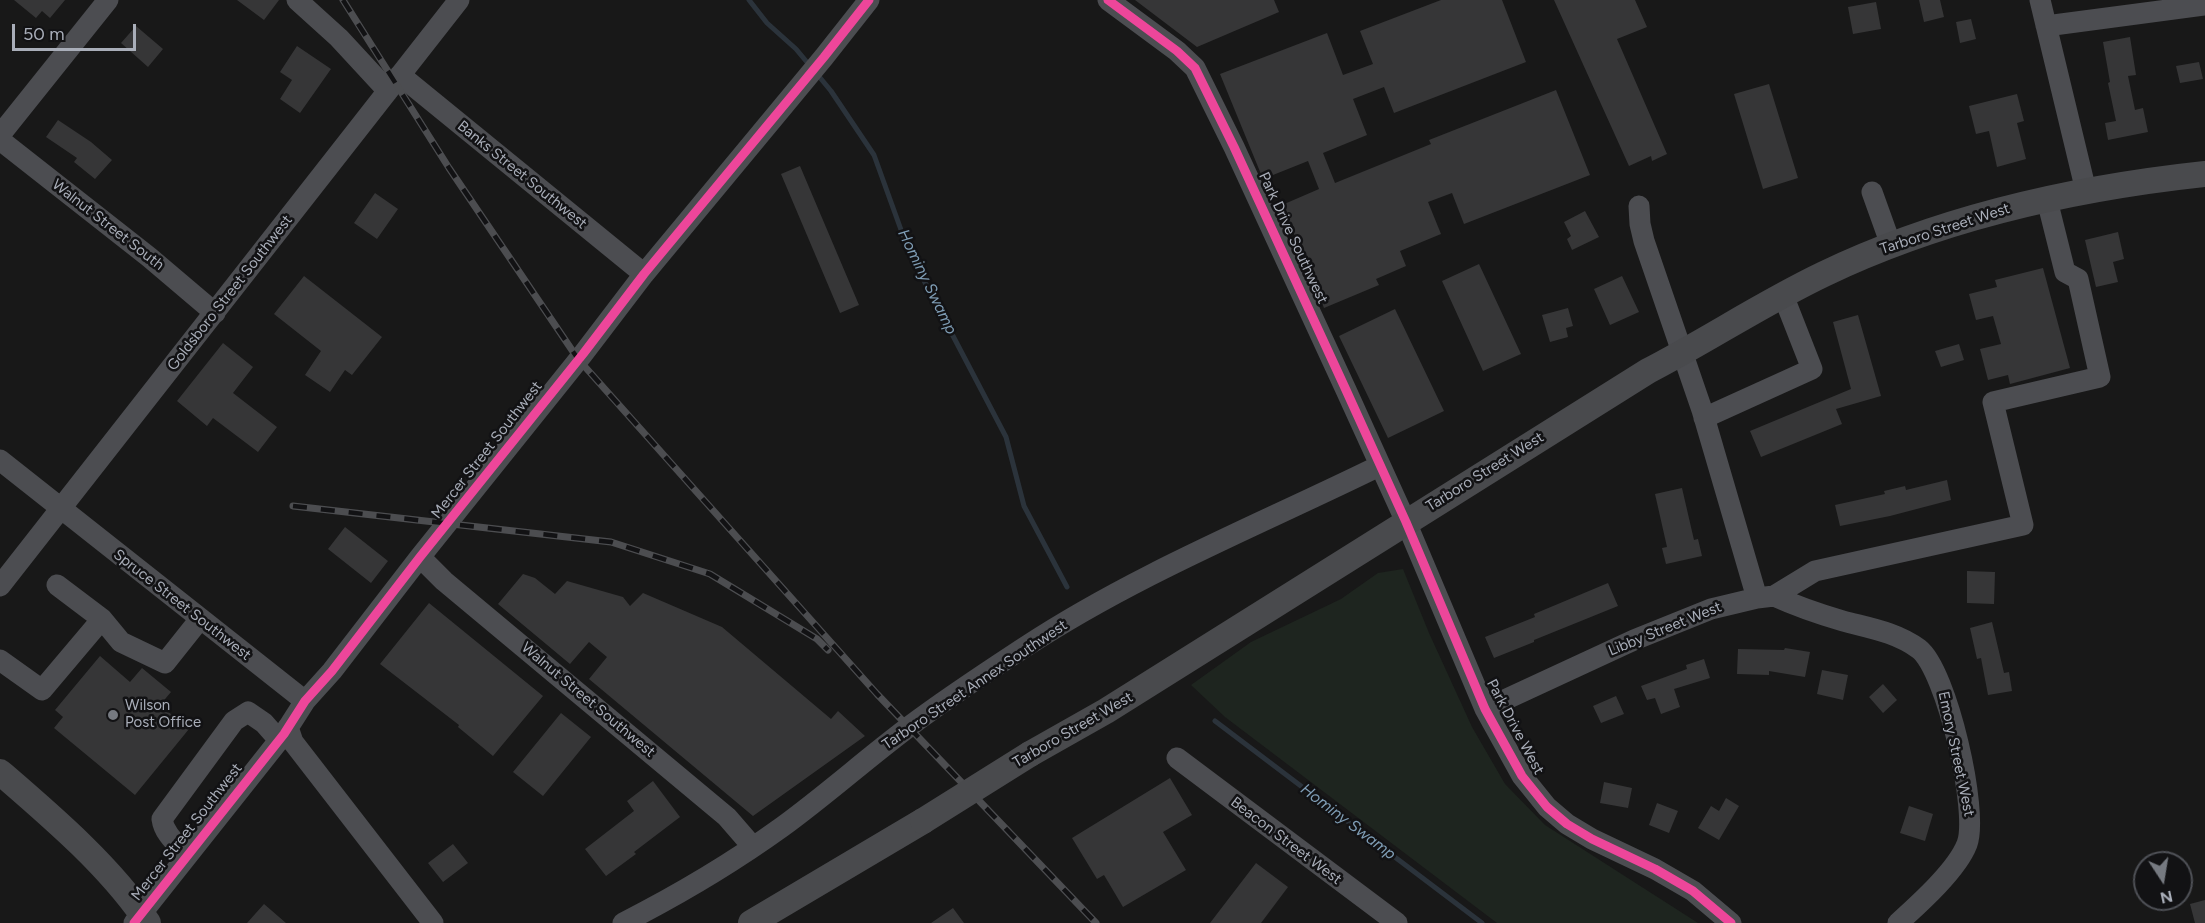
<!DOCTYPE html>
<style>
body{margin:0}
#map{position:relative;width:2205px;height:923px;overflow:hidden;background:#181818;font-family:Figtree,sans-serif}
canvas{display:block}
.north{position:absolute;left:2133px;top:851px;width:60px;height:60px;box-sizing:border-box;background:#121214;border:2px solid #4e5056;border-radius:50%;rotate:168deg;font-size:16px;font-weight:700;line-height:24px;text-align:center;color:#a9aeb9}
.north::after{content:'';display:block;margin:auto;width:21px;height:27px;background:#767a81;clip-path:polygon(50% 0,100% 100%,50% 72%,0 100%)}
.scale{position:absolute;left:12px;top:24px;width:124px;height:27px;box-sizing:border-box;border:3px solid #a9aeb9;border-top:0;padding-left:8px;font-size:18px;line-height:21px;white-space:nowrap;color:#a9aeb9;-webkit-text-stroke:4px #121214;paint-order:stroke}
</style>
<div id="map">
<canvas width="2205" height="923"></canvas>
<div class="north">N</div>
<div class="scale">50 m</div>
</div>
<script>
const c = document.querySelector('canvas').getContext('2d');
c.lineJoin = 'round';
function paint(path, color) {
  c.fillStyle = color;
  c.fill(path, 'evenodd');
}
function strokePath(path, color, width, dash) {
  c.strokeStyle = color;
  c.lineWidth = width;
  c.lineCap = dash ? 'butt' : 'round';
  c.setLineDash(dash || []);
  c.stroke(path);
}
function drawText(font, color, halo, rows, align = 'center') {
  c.font = font + ' Figtree,sans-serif';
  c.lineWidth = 5;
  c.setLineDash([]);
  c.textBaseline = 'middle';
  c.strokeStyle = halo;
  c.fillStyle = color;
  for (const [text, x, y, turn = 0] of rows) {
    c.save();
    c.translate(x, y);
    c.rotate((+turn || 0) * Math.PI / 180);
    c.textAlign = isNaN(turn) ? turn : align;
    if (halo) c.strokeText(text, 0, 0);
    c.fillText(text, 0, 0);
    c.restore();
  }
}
paint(new Path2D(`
 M 1403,569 L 1429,633 L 1472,727 L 1505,784 L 1545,825 L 1698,923 L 1497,923 L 1225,717 L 1191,685 L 1251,642 L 1341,599 L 1378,573 Z`), '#1e251f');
strokePath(new Path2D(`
 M 749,0 L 767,23 L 796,49 L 811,67
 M 817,74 L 831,91 L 874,155 L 909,252 L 1006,437 L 1024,506 L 1067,587
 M 1215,721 L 1482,923`), '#2b333b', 5);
paint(new Path2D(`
 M 14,0 L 65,0 L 50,18 L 42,11 L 36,18 Z
 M 237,0 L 279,0 L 264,20 Z
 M 1135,0 L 1274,0 L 1279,12 L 1197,47 Z
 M 1441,0 L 1502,0 L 1526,62 L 1394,113 L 1384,87 L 1353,99 L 1367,135 L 1323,153 L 1335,183 L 1431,144 L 1429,140 L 1556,90 L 1590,175 L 1464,224 L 1452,193 L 1428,202 L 1441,234 L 1400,251 L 1406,266 L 1376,279 L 1379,285 L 1324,308 L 1282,205 L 1319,189 L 1308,161 L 1263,179 L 1220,74 L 1327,33 L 1343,75 L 1373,64 L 1360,31 Z
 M 1554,0 L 1635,0 L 1647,27 L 1617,39 L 1667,154 L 1652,161 L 1651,156 L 1629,166 Z
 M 1919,0 L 1940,0 L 1944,17 L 1924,22 Z
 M 1876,2 L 1881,29 L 1853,34 L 1848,7 Z
 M 1971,19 L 1976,39 L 1960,43 L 1956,22 Z
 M 136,26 L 163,49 L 148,67 L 121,43 Z
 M 2130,37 L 2136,75 L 2128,76 L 2135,110 L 2143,108 L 2148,132 L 2108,140 L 2105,123 L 2116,121 L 2108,83 L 2110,82 L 2103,42 Z
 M 297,46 L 331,69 L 300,113 L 280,99 L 292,80 L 280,72 Z
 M 2199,62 L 2203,79 L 2180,83 L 2176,66 Z
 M 1769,84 L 1798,178 L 1763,189 L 1734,94 Z
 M 2017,94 L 2024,121 L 2017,123 L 2026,159 L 1997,167 L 1989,131 L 1976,134 L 1969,106 Z
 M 58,120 L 91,142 L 112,160 L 95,179 L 74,162 L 77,158 L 46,137 Z
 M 800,166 L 859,305 L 840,313 L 781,174 Z
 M 375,193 L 398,209 L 377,239 L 354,223 Z
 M 1585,211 L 1599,237 L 1572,250 L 1567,239 L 1571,236 L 1564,222 Z
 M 2118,232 L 2124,259 L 2113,262 L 2118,282 L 2096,287 L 2085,240 Z
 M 1479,264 L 1521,354 L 1483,371 L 1442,281 Z
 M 2043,268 L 2070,368 L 2010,384 L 2008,375 L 1988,380 L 1980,349 L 2001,344 L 1993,316 L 1976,320 L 1969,294 L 1997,287 L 1995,280 Z
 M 304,276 L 382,337 L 352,375 L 345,370 L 330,392 L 305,375 L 321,351 L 274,314 Z
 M 1622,276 L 1639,312 L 1610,325 L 1594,289 Z
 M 1568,308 L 1573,326 L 1566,328 L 1568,337 L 1550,342 L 1542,315 Z
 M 1395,309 L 1444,411 L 1388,438 L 1339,336 Z
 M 1858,315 L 1881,396 L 1836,409 L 1842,424 L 1761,457 L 1750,431 L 1851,389 L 1833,322 Z
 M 223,343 L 253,367 L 233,393 L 277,427 L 258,452 L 213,418 L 207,426 L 177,401 Z
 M 1959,344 L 1964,360 L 1941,367 L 1935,351 Z
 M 1947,480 L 1951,500 L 1890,516 L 1840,526 L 1835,505 L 1885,494 L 1884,491 L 1905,486 L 1906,490 Z
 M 1682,488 L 1694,540 L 1698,539 L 1702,556 L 1666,564 L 1662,548 L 1667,547 L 1655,494 Z
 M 345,527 L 388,561 L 371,583 L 328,549 Z
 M 1967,571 L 1995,572 L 1994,604 L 1967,603 Z
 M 523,574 L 535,578 L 555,594 L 567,581 L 623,597 L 630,606 L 643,593 L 722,627 L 831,719 L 838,711 L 865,736 L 753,816 L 589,679 L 607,657 L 589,642 L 570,664 L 498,604 Z
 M 1608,583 L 1618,606 L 1534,640 L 1534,642 L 1494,658 L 1485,637 L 1535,617 L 1534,614 Z
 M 429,603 L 543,696 L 493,756 L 458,727 L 459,725 L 380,664 Z
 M 1992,622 L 2004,673 L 2009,672 L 2012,691 L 1988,695 L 1981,658 L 1977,659 L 1970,628 Z
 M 1785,648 L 1810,652 L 1805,677 L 1769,671 L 1769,675 L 1737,674 L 1738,649 L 1784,650 Z
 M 100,656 L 130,682 L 142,668 L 171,692 L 160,705 L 189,729 L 135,795 L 54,728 L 63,717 L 55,710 Z
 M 1704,659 L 1710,678 L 1674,689 L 1680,707 L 1661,714 L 1655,698 L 1647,700 L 1641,686 L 1687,669 L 1686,665 Z
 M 1822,670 L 1848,675 L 1843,700 L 1817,694 Z
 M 1883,684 L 1897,700 L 1883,713 L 1869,697 Z
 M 1616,696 L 1624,714 L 1601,723 L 1593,706 Z
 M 561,713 L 591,737 L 543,796 L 513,772 Z
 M 1170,778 L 1192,815 L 1163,832 L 1186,870 L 1123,907 L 1104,875 L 1097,879 L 1072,838 Z
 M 653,781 L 680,817 L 634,852 L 636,854 L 606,876 L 585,849 L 634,811 L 627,801 Z
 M 1604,782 L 1632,788 L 1628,808 L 1600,803 Z
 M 1726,798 L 1739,806 L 1719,840 L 1698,828 L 1711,806 L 1719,811 Z
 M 1657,803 L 1678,811 L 1669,833 L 1649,825 Z
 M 1909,806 L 1933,814 L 1925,841 L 1900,833 Z
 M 453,844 L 468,863 L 443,882 L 428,863 Z
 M 1256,863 L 1288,887 L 1261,923 L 1210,923 Z
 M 2205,900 L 2205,923 L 2195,923 L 2190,904 Z
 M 264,904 L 286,923 L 247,923 Z
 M 953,908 L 964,923 L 931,923 Z`), '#363637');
strokePath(new Path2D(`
 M 297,0 L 339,38 L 388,91
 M 1108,0 L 1177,51 L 1195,68 L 1234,147 L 1346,390 L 1406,522 L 1485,709 L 1522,776 L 1547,807 L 1567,824 L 1592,839 L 1655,869 L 1693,891 L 1731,923
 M 2040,0 L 2086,191
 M 2046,26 L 2205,5
 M 400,75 L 644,274
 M 0,135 L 108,0
 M 0,140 L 149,257 L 215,313
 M 1872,192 L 1891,245
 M 1639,206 L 1640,224 L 1644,241 L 1702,410 L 1757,598
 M 1704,418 L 1812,369 L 1783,295
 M 0,460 L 305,701
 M 420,557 L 444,581 L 727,817 L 753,847
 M 57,585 L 102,619 L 121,642 L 165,663 L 200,619
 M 0,586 L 459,0
 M 1774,596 C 1796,606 1819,614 1843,621 C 1869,628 1896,632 1919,649 C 1947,671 1979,812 1967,844 C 1957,870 1919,904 1898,923
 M 0,660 L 42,690 L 102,619
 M 1485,709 L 1634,640 L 1711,609 L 1757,598 L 1774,596 L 1815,571 L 2023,525 L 1993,402 L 2100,377 L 2078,279 L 2065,272 L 2047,200
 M 288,727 L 293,742 L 433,923
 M 1177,758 L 1397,923
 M 187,855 C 177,844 164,834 162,819 L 234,721 L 248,712 L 264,723 L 279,740
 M 134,923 L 284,734 L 305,701 L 332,671 L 420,557 L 583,354 L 644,274 L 824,57 L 869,0
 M 623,923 C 678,895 732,863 782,827 C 826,795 866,759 910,726 C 947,698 987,672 1025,647 C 1136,574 1261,524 1379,466`), '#4c4d51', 21);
strokePath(new Path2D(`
 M 1030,754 L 1106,711 L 1648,371 C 1708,340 1763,303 1824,274 C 1943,217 2074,188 2205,174
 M 0,772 C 51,816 111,867 148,923
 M 751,923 L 923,821`), '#494a4d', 26);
const rail = new Path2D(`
 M 343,0 L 449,168 L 578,359 L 877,694 L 1096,923
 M 293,506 L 611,542 L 710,574 L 817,639 L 828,650`);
strokePath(rail, '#4c4d50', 7);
strokePath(rail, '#121214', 4.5, [14]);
strokePath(new Path2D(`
 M 923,821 L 1030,754`), '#494a4d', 26);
strokePath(new Path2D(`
 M 1108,0 L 1177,51 L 1195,68 L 1234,147 L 1346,390 L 1406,522 L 1485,709 L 1522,776 L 1547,807 L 1567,824 L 1592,839 L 1655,869 L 1693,891 L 1731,923
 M 134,923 L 284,734 L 305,701 L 332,671 L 420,557 L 583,354 L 644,274 L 824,57 L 869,0`), '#ed469a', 9);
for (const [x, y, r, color] of [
 [113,715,6,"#767a81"]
]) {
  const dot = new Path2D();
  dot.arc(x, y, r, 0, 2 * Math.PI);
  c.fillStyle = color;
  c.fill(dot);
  strokePath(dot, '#121214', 2);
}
drawText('15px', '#a9aeb9', '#121214', [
 ["Banks Street Southwest",522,175,39],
 ["Walnut Street South",108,225,38],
 ["Tarboro Street West",1945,229,-18],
 ["Park Drive Southwest",1293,238,65],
 ["Goldsboro Street Southwest",230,293,-52],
 ["Mercer Street Southwest",487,450,-52],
 ["Tarboro Street West",1485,472,-32],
 ["Spruce Street Southwest",182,605,38],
 ["Libby Street West",1665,629,-22],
 ["Tarboro Street Annex Southwest",975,685,-34],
 ["Walnut Street Southwest",588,700,40],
 ["Park Drive West",1515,727,62],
 ["Tarboro Street West",1073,730,-30],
 ["Emory Street West",1956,754,78],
 ["Mercer Street Southwest",187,832,-52],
 ["Beacon Street West",1286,841,37]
]);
drawText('15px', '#a9aeb9', '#121214', [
 ["Wilson",125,706],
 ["Post Office",125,723]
], 'left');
drawText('italic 16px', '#7f9db5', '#121214', [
 ["Hominy Swamp",927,282,64],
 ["Hominy Swamp",1348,822,37]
]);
</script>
